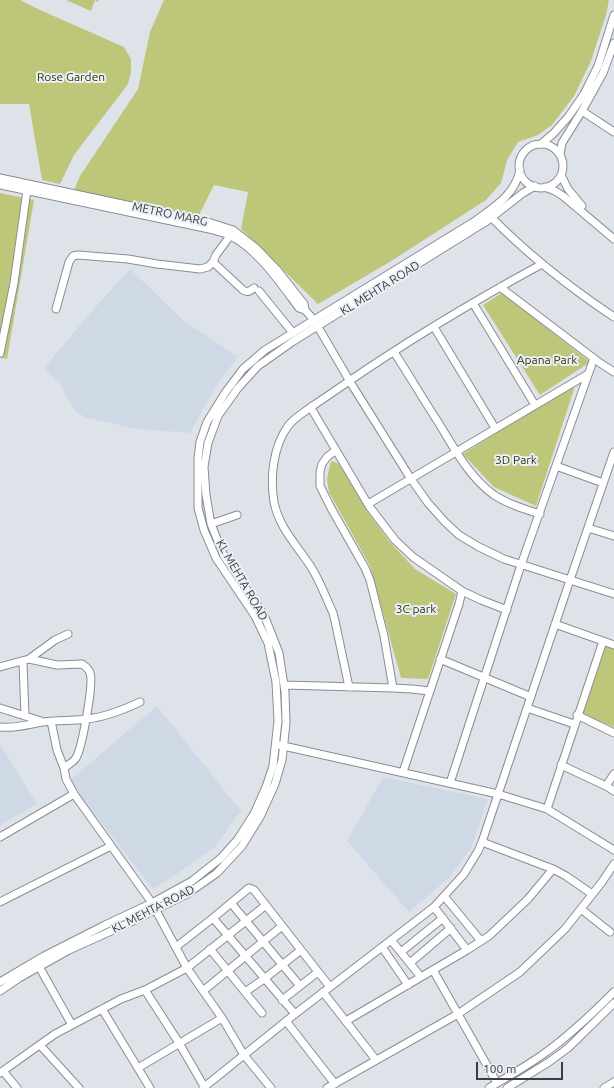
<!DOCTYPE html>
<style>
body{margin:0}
#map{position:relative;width:614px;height:1088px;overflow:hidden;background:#dee3ea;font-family:Ubuntu,sans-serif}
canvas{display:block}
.scale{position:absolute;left:476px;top:1062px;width:87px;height:18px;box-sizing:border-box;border:2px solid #3b3d40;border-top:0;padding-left:5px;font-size:12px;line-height:14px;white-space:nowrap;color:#3b3d40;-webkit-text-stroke:3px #ebf0f7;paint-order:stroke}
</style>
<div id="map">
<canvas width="614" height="1088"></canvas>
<div class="scale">100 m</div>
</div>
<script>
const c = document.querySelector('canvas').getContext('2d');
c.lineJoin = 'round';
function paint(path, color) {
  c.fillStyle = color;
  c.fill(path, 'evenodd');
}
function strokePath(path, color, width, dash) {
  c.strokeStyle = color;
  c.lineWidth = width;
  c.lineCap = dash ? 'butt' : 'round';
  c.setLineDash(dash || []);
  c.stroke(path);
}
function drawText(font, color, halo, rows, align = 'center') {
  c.font = font + ' Ubuntu,sans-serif';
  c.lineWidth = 4;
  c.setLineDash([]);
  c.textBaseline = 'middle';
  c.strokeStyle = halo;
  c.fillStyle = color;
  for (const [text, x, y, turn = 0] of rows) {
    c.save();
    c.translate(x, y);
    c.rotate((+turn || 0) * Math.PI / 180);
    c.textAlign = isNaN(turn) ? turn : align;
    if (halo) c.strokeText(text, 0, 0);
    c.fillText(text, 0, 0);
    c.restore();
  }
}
paint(new Path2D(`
 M 130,269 L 183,320 L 238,357 L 216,386 L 190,433 L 138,429 L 87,418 L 76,412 L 66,396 L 61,384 L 44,368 L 90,313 Z
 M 157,706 L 241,811 L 215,847 L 175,875 L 153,889 L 69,781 Z
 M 0,744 L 37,804 L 0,825 Z
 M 383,777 L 488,799 L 471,848 L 450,877 L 409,912 L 347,841 Z`), '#cfd9e6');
paint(new Path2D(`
 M 0,0 L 20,0 L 40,10 L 124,47 L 131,59 L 131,72 L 128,84 L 74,155 L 60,184 L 42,180 L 29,104 L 0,104 Z
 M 66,0 L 99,0 L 98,2 L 95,0 L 91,11 Z
 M 164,0 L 609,0 L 606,15 L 591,61 L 574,96 L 552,125 L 538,135 L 518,142 L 507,160 L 501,183 L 486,200 L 388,263 L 318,304 L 241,229 L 248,192 L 214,185 L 199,215 L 74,190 L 80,176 L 138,89 L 150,32 Z
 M 0,193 L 34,200 L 7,359 L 0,358 Z
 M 502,293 L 590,362 L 540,395 L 483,305 Z
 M 576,383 L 536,506 L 494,487 L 463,454 Z
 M 331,461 L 338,463 L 355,488 L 367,511 L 390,542 L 415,569 L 456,594 L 428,679 L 401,678 L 370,566 L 329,492 L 327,479 Z
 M 606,646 L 614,648 L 614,727 L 583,714 Z`), '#bdc679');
const minor = new Path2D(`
 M 582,111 L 614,132
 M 541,144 L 553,134 L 569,116 L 584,94 L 598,66 L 614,15
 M519 166a22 22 0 1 1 44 0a22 22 0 1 1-44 0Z
 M 560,155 L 562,143 L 582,111 L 603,73 L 614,43
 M 561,175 L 568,189 L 582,206
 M 0,178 L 211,223 L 233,230 L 256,248 L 278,271 L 304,304 L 305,310
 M 0,185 L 214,230 C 219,232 224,233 229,235 C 257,248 281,284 299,308 L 305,310 L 314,320 L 352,385 L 411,479 L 428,503 L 445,522 L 459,535 L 479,547 L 504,559 L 614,594
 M 545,187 L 555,191 L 563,196 L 614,239
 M 489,215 C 527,254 569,287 614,317
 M 213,262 L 243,290 C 248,293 250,291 254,288
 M 500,287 L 600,363 L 614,372
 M 259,291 L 293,333
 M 473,303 L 535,405
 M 56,309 L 69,262 L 73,256 L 78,255 L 128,259 L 157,264 L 200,269 L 208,267 L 213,262 L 216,255 L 230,236 L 232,231
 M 434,327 L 495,428
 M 394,352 C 409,375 423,399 438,422 C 454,448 469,477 494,495 C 508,504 524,509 540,514
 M 0,353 L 14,283 L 27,190
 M 311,408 L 369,506 L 395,540 L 413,557 L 462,591 L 481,600 L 507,610
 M 336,450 L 327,457 L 322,464 L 320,472 L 320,486 L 331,508 L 365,568 L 370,580 L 384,636 L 393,688
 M 556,466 L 603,483
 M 368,504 C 442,461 514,417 588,374
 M 211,524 L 237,515
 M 588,528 L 614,536
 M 555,624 L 614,645
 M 29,659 L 57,665 L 82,664 C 85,666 89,669 90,673 C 94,683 82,748 76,758 C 73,762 68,765 64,768 L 66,779 L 74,794
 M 440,659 L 531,697
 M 23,662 L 25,716
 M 0,667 L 29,659 L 55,640 L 68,634
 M 284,685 L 393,688 L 412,689 L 430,691
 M 349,687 L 335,621 L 333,613 C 326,598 320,581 311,567 C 297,545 279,528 274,502 C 270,477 273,447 288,426 C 294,418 303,413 311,407 C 320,401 329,395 339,388 C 404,343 472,302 542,264
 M 0,708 L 41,721
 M 527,708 L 574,724
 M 577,715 L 614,733
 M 51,721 L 57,750 L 64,768
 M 0,727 C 15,729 29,724 43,722 C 58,720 72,721 87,719 C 106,717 123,710 140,702
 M 279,745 L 498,794 L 547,809 L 614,850
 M 561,765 L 606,786 L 614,791
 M 403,772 L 459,604 L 462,591
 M 450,783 L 521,565 L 594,358
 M 606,786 L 614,774
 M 547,809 L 603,641
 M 0,837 L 74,794 L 152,903 L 187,968 L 222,1018 L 244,1055 L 271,1088
 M 482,842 L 553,869 L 566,876 L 592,894
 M 444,896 L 481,941
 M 0,902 L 111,846
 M 231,903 L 300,986
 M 434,907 L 467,950
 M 581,909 L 610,932
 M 213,918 L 295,1014
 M 391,940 L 421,977
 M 176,947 L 213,918 L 249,888 L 254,890 L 330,987
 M 382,947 L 408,985
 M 210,949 L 262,1013
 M 401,952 L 443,918
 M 37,963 L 72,1025
 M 410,963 L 451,928
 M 433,970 L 497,1083
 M 0,982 L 44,956 L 105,925 L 152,903 L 192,881 L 221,858 L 238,839 L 254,814 L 266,787 L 273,766 L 278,721 L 276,682 L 268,643 L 255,616 L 216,558 L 204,530 L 198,508 L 198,458 L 200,442 L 207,422 L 225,393 L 243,369 L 265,350 L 475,221 C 494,207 515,195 520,170
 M 145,990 L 179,1043 L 205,1088
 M 0,991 L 19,978 L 69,950 L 129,923 L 187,894 L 217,873 L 242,846 L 260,817 L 275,784 L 282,760 L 286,723 L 285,692 L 279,653 L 264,615 L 224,556 L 211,524 L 206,495 L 204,467 L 208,443 L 218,416 L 238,388 L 258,366 L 292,342 L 487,221 L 523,193 L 535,186
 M 203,991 L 282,926
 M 245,992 L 264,979 L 301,950
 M 323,992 L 376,1060
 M 282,1000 L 318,972
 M 102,1009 L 150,1088
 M 286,1021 L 335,1084
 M 346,1021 L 467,950 L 489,936 L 528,899 L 553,869
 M 40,1045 L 79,1088
 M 138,1068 L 222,1018
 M 3,1071 L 17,1088
 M 0,1073 L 55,1034 L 121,999 L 145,990 L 187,968 L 266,905
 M 203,1088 L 295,1014 L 434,907 L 464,874 L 478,851 L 482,842 L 570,580 L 614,452
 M 327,1088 L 458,1014 L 520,972 L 565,929 L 602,882 L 614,864
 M 489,1088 C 507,1077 525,1067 542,1055 C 568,1037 592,1014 614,992
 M 507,1088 L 549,1062 L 568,1048 L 614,1003
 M 604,1088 L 614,1082`);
strokePath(minor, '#898d93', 9);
strokePath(minor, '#fff', 7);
drawText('12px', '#2f3305', '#ebf0f7', [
 ["Rose Garden",71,77],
 ["Apana Park",547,360],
 ["3D Park",516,460],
 ["3C park",416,609]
]);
drawText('12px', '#3b3d40', '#ebf0f7', [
 ["METRO MARG",170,214,12],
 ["KL MEHTA ROAD",380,288,-32],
 ["KL MEHTA ROAD",242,580,60],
 ["KL MEHTA ROAD",153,909,-27]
]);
</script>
